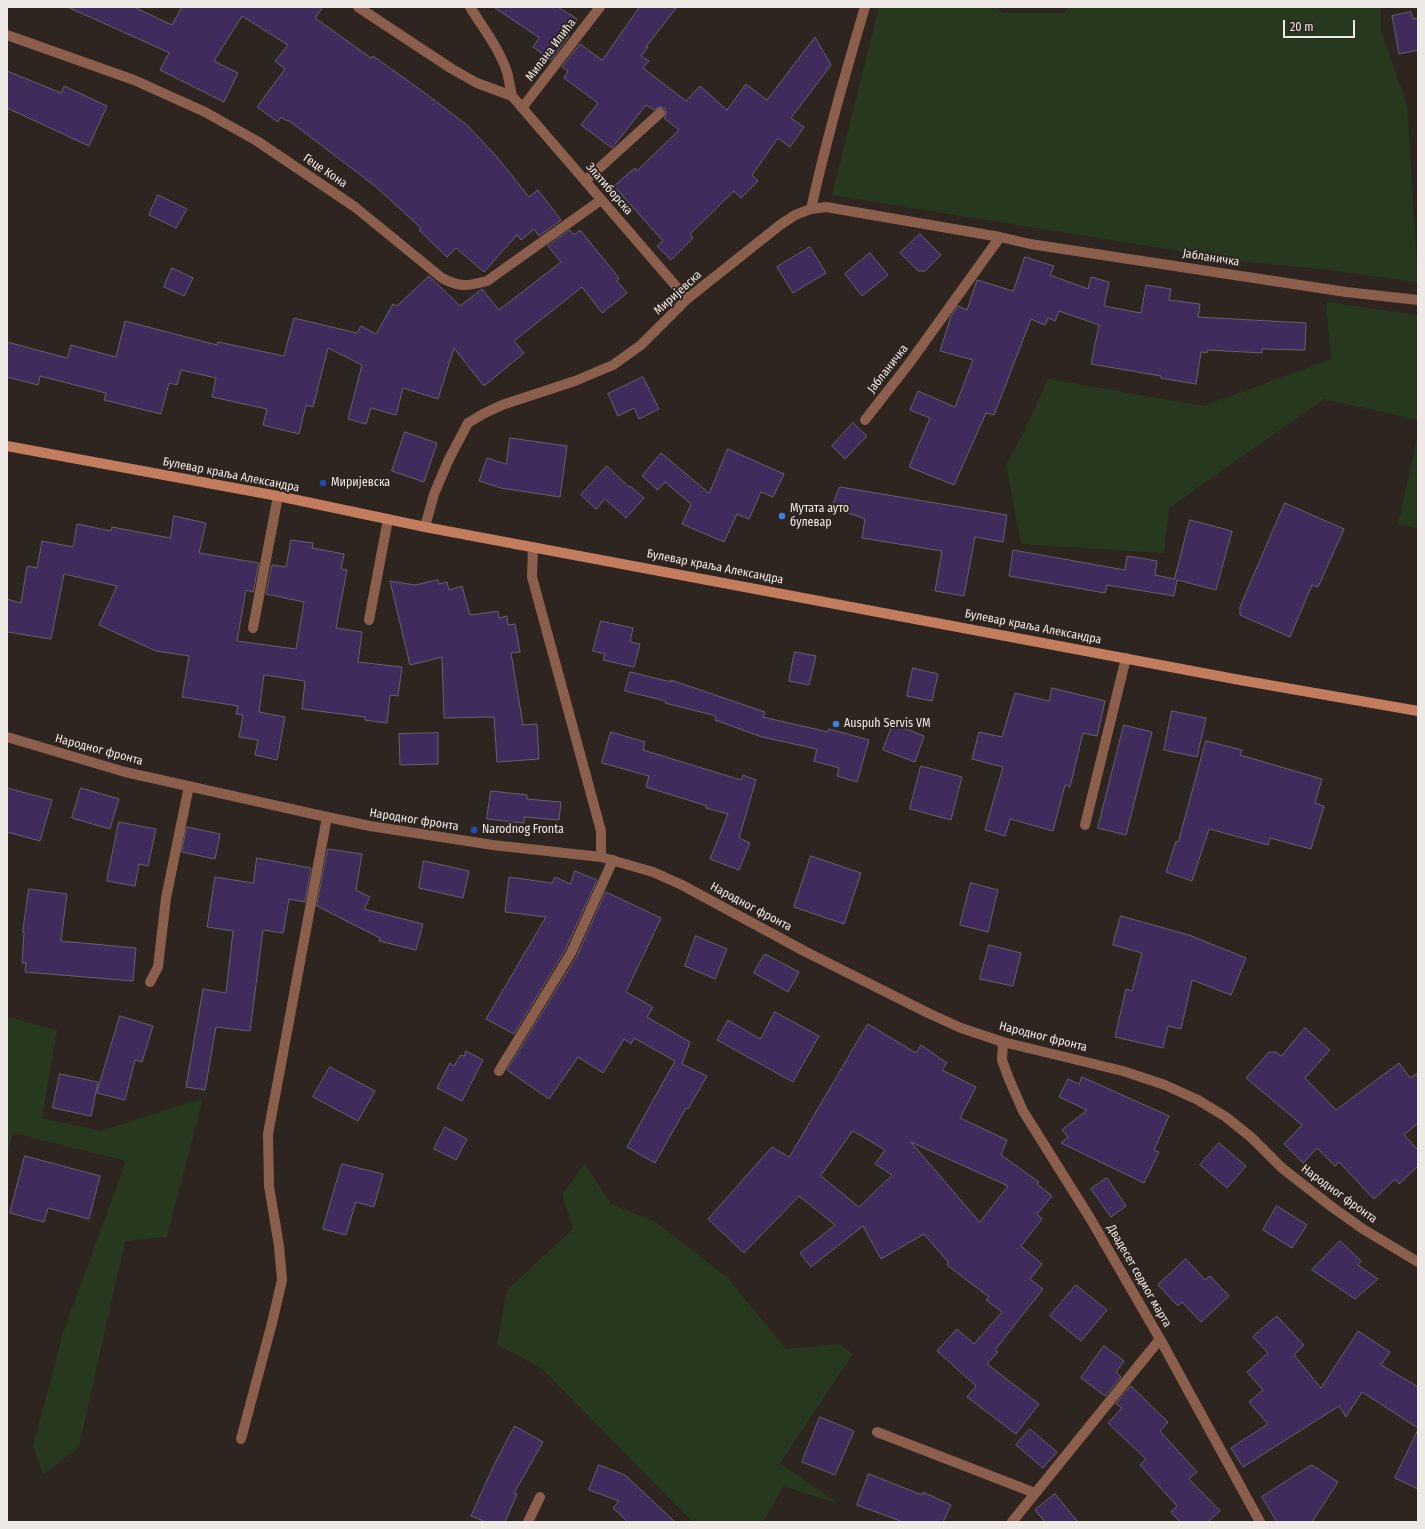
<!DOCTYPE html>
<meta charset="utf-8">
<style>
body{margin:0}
#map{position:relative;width:1425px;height:1529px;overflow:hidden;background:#2f2520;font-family:"Fira Sans Condensed",sans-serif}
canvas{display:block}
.frame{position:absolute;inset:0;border:8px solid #efe9e5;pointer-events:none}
.scale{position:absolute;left:1283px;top:20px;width:72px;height:18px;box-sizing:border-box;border:2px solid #efe9e5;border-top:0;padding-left:5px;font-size:12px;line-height:14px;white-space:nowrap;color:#efe9e5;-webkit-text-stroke:3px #2f2520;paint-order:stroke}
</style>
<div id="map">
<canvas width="1425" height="1529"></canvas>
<div class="frame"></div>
<div class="scale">20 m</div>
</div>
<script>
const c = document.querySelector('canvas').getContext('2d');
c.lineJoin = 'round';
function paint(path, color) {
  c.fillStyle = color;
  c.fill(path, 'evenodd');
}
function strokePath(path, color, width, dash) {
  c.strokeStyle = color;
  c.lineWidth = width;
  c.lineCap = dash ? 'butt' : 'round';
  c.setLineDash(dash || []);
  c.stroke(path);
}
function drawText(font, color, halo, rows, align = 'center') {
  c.font = font + ' "Fira Sans Condensed",sans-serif';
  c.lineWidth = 4;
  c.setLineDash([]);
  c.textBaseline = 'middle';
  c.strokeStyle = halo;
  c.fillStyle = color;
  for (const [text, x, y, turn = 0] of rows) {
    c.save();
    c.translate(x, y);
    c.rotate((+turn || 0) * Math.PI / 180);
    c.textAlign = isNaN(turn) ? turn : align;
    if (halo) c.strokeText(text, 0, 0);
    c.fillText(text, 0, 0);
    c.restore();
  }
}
paint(new Path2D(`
 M 879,7 L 997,7 L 1002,13 L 1065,13 L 1069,7 L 1381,7 L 1381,31 L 1407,105 L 1418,282 L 1321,269 L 1248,262 L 832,195 Z
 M 1326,302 L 1418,315 L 1418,420 L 1324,399 L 1169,508 L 1164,553 L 1021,544 L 1006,465 L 1023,434 L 1048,379 L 1205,406 L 1331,359 Z
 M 1418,433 L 1418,528 L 1398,525 Z
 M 7,1017 L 57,1030 L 42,1118 L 101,1131 L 203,1098 L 167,1237 L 125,1241 L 79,1447 L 43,1475 L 33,1446 L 63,1333 L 126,1161 L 13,1133 L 7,1157 Z
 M 585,1164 L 611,1204 L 654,1221 L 727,1277 L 786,1349 L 839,1344 L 853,1354 L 780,1463 L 839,1504 L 784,1486 L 763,1522 L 693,1522 L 542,1369 L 497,1344 L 507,1290 L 573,1229 L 562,1194 Z`), '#26391e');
const building = new Path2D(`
 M 68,7 L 134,7 L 172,25 L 182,7 L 323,7 L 315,18 L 371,58 L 373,56 L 418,88 L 467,125 L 497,157 L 529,197 L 538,190 L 561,220 L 539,236 L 534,229 L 521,240 L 517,235 L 484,272 L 456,248 L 447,257 L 419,230 L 421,228 L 375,186 L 288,120 L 287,121 L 281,117 L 278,122 L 257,107 L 285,69 L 275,61 L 288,45 L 242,16 L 214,61 L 238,73 L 224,102 L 160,70 L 169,53 Z
 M 494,7 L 558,7 L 577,19 L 567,34 L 569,36 L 551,60 L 533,47 L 539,38 Z
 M 640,7 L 677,7 L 646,47 L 648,47 L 641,56 L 649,61 L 643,68 L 686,101 L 700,86 L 727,110 L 746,84 L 767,100 L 815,37 L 831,65 L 791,118 L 804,127 L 790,147 L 778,138 L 752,175 L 758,181 L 741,198 L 734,191 L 690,234 L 693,238 L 671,260 L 657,246 L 663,241 L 614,186 L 635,168 L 637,171 L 679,130 L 664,118 L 666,115 L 665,108 L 659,107 L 654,110 L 646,105 L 612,148 L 581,125 L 598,103 L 564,78 L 568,71 L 562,67 L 580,44 L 602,60 Z
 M 1411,12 L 1413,19 L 1418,18 L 1418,50 L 1399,54 L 1392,16 Z
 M 7,71 L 61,93 L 64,86 L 107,106 L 89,146 L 7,108 Z
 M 158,195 L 187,209 L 176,228 L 149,215 Z
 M 570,230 L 574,235 L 580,230 L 619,278 L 617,281 L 627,293 L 602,313 L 582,287 L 514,341 L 524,353 L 484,386 L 454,348 L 438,399 L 403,388 L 396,415 L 371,408 L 366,424 L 348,419 L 362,365 L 328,348 L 313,407 L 306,405 L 299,434 L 263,425 L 267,409 L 212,397 L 216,378 L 181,370 L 177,385 L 169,383 L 161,414 L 104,400 L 106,393 L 40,376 L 38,385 L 7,377 L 7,342 L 67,358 L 71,345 L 116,357 L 125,321 L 217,345 L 218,342 L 284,356 L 294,318 L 357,333 L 361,326 L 376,334 L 393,304 L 397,306 L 429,276 L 460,306 L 482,289 L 499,310 L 561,262 L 548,246 Z
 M 920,234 L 941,255 L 925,271 L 918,271 L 900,253 Z
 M 810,247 L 826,273 L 793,293 L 777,267 Z
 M 870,253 L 888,275 L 862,296 L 845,274 Z
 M 1025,257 L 1054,266 L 1050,275 L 1088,289 L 1091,277 L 1109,282 L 1104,306 L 1141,313 L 1146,285 L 1171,289 L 1169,300 L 1200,304 L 1198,317 L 1306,323 L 1305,350 L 1262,349 L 1262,353 L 1208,350 L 1207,353 L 1201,352 L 1196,384 L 1161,378 L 1161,376 L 1091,364 L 1099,325 L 1059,311 L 1055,321 L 1048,318 L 1045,325 L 1031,319 L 994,415 L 986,413 L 954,485 L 909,467 L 930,418 L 910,410 L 918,391 L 955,407 L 973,360 L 940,351 L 951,316 L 958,306 L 967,310 L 977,280 L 1013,291 Z
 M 172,268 L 193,278 L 184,296 L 164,287 Z
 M 643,377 L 659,409 L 639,419 L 634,408 L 618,416 L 608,394 Z
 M 853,423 L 867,436 L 845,459 L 832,446 Z
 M 405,432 L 437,443 L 424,482 L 392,471 Z
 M 510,438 L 567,446 L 560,497 L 501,488 L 479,481 L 487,458 L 506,464 Z
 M 728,449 L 784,474 L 773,497 L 761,492 L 749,519 L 737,514 L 724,542 L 682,524 L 691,504 L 665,482 L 658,490 L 642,476 L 661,453 L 709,493 Z
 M 607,466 L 629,487 L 630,486 L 644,498 L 626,518 L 605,499 L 596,509 L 581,495 Z
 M 840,487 L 1007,515 L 1003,542 L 975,537 L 964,596 L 935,591 L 942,551 L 862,538 L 865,519 L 832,507 Z
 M 1285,503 L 1344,529 L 1318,587 L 1312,585 L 1290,637 L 1240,615 L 1240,607 Z
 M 174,516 L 206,523 L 199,553 L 259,563 L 253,592 L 246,590 L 237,641 L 296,649 L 304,602 L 266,594 L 272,565 L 286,567 L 291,540 L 313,543 L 312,548 L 344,554 L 341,569 L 347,570 L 336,628 L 362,632 L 358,662 L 402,667 L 398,696 L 390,695 L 387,723 L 365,720 L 365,717 L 302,709 L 305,681 L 264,675 L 259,712 L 285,717 L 277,760 L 255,755 L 258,740 L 239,737 L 243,715 L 236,714 L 238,706 L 182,697 L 189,656 L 156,651 L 99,625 L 117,586 L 64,574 L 51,639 L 7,632 L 7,599 L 21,603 L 27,566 L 37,568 L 42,541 L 73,547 L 77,524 L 111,531 L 112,527 L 170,538 Z
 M 1190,520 L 1232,531 L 1216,590 L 1177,580 L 1174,596 L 1107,585 L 1105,593 L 1009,576 L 1013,550 L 1125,570 L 1127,556 L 1157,561 L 1155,575 L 1174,579 Z
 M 438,580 L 439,584 L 447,582 L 449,590 L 462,586 L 470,615 L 498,611 L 499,618 L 507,616 L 508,625 L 515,624 L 520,652 L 511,653 L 523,725 L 537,724 L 539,759 L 497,762 L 494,717 L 444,718 L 442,657 L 410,665 L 390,581 L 415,585 Z
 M 601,621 L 633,628 L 630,642 L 640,644 L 634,667 L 603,660 L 605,654 L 593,651 Z
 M 795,652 L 816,656 L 809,685 L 789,681 Z
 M 913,668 L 938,674 L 932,701 L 907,696 Z
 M 630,672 L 671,682 L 671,680 L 765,712 L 763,717 L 828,732 L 829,729 L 869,740 L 857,782 L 837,776 L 839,768 L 814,761 L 817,749 L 762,737 L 715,720 L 716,716 L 665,703 L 666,701 L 625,691 Z
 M 1052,688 L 1105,701 L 1097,736 L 1083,733 L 1070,787 L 1065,785 L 1053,831 L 1010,819 L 1005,836 L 985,830 L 1003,767 L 972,759 L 979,732 L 1002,737 L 1015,693 L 1049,701 Z
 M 1172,711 L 1206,718 L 1197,757 L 1164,750 Z
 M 893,724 L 924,736 L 915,762 L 883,750 Z
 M 1124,725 L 1152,732 L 1126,835 L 1098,828 Z
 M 611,732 L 645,742 L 643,750 L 741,780 L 743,775 L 756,780 L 739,838 L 750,843 L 739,870 L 710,859 L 728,814 L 706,808 L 707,806 L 646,787 L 649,776 L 602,763 Z
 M 438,733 L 438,764 L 400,765 L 399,734 Z
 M 1206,741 L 1242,750 L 1240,755 L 1322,779 L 1315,803 L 1324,806 L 1311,849 L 1270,838 L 1268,845 L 1209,829 L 1192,881 L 1166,872 L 1176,841 L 1178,842 Z
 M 921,766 L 962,777 L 951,820 L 910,809 Z
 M 7,788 L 52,800 L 40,841 L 7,832 Z
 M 81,788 L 119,799 L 110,829 L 72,818 Z
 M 491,791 L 527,795 L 527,799 L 561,802 L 559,820 L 524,817 L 524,823 L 487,819 Z
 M 119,822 L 156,829 L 148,866 L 139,864 L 135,886 L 107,881 Z
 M 187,827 L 220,834 L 215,859 L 182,852 Z
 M 328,849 L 362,854 L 356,890 L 370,897 L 364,909 L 423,924 L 416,950 L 379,941 L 380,938 L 317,906 Z
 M 811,856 L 861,873 L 844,924 L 794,907 Z
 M 257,858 L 311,868 L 305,902 L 289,899 L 283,933 L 263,930 L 250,1031 L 216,1027 L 205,1090 L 186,1087 L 203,989 L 226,993 L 233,931 L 207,927 L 215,877 L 253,883 Z
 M 424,861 L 469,871 L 463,898 L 419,888 Z
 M 575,871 L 597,880 L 565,950 L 514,1034 L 486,1019 L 546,917 L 505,912 L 509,877 L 552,883 L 555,877 L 570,884 Z
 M 971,883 L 998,890 L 988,932 L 960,925 Z
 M 29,889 L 67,894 L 61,941 L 136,948 L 133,981 L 25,972 L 26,963 L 22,963 L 24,932 L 23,932 Z
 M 606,892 L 661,918 L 626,992 L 653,1007 L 647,1017 L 690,1042 L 682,1064 L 707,1076 L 688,1109 L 686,1108 L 655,1163 L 627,1147 L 675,1061 L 634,1038 L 631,1044 L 624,1039 L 603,1073 L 578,1057 L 549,1099 L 507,1070 L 577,956 Z
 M 1121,916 L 1189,935 L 1246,958 L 1231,995 L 1192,980 L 1181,1029 L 1168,1026 L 1163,1048 L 1115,1037 L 1126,989 L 1132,991 L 1142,953 L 1113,945 Z
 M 696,936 L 727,949 L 715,979 L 685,966 Z
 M 989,945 L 1021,953 L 1013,986 L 980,979 Z
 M 765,954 L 799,972 L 788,992 L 754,973 Z
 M 775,1012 L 819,1036 L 793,1082 L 717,1040 L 728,1020 L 760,1039 Z
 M 120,1016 L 153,1026 L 142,1062 L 135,1060 L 125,1100 L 97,1093 Z
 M 868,1024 L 916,1053 L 921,1045 L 947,1063 L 942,1070 L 976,1087 L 960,1118 L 1007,1140 L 1001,1155 L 1039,1182 L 1037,1184 L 1052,1196 L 1037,1214 L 1042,1219 L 1021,1246 L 1042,1264 L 1030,1279 L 1043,1289 L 995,1350 L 998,1352 L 987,1364 L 1039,1404 L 1016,1434 L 967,1397 L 976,1386 L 937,1351 L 957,1329 L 974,1344 L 1002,1312 L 986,1300 L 989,1297 L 947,1265 L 948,1262 L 924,1234 L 881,1259 L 863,1226 L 811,1267 L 800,1253 L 835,1225 L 799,1196 L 744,1253 L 708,1219 L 772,1147 L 789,1157 ZM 853,1131 L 885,1150 L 875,1164 L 892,1175 L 859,1207 L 821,1176 ZM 911,1142 L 1008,1186 L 980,1222 Z
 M 1305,1028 L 1330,1050 L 1305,1078 L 1336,1110 L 1399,1063 L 1410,1078 L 1418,1073 L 1418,1123 L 1404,1135 L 1418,1150 L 1418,1166 L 1399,1184 L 1395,1179 L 1374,1199 L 1339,1162 L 1335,1166 L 1317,1148 L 1303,1163 L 1284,1144 L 1302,1125 L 1246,1078 L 1269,1052 L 1276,1052 L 1281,1056 Z
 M 466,1051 L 483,1060 L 462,1101 L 437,1088 L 450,1063 L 454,1066 L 461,1055 L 464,1056 Z
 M 330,1067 L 375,1091 L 358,1121 L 313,1097 Z
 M 60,1074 L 98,1082 L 91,1116 L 53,1108 Z
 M 1082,1077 L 1169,1116 L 1154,1150 L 1159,1152 L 1144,1183 L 1061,1143 L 1068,1137 L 1062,1130 L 1087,1110 L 1059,1097 L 1068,1079 L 1079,1084 Z
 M 445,1127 L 467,1139 L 456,1160 L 434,1149 Z
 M 1219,1143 L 1246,1166 L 1227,1188 L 1200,1165 Z
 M 25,1156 L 100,1176 L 89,1219 L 48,1208 L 44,1222 L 10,1213 Z
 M 342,1164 L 383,1174 L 374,1207 L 356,1202 L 346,1235 L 323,1229 Z
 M 1107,1178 L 1126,1206 L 1111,1217 L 1091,1189 Z
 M 1277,1206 L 1307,1225 L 1292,1248 L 1263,1230 Z
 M 1340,1241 L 1361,1261 L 1358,1265 L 1378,1279 L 1355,1299 L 1312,1270 Z
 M 1186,1259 L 1205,1280 L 1210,1276 L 1229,1296 L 1201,1322 L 1182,1302 L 1178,1306 L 1158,1285 Z
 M 1076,1285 L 1107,1310 L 1081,1341 L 1050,1316 Z
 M 1277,1316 L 1304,1345 L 1294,1355 L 1321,1388 L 1358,1331 L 1390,1352 L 1381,1365 L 1418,1387 L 1418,1428 L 1362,1392 L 1346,1417 L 1339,1406 L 1243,1467 L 1231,1448 L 1268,1424 L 1249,1402 L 1263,1390 L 1247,1372 L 1268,1353 L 1253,1337 Z
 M 1104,1346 L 1124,1361 L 1116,1372 L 1121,1377 L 1105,1396 L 1081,1378 Z
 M 1131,1386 L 1168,1422 L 1160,1431 L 1197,1472 L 1189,1479 L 1220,1511 L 1208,1522 L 1180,1522 L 1171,1512 L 1177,1506 L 1140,1465 L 1146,1459 L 1108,1423 L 1122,1408 L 1116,1404 Z
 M 820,1417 L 854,1431 L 835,1475 L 802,1462 Z
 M 515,1426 L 543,1442 L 514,1493 L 517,1494 L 505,1522 L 486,1522 L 471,1516 L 493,1467 Z
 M 1030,1429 L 1057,1452 L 1043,1468 L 1016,1445 Z
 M 1418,1430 L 1418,1489 L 1395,1478 Z
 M 599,1465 L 625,1475 L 675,1522 L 628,1522 L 613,1508 L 619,1501 L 589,1490 Z
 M 1312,1465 L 1338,1482 L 1312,1522 L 1277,1522 L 1262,1497 Z
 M 869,1474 L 922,1495 L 923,1492 L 951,1505 L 943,1522 L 903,1522 L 857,1505 Z
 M 1055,1494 L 1078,1522 L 1045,1522 L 1035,1510 Z`);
paint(building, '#3f2b5c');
strokePath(building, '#65616c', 1);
strokePath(new Path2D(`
 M 585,181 L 660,113
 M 369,620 L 388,519
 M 253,628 L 278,496
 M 1085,825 L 1126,658
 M 499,1071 L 571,953 L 613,860
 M 241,1439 L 272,1323 L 282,1280 L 279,1246 L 269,1186 L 268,1134 L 327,817`), '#8b5f4c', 10);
strokePath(new Path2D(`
 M 358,7 L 452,69 L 477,83 L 512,96
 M 470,7 C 483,28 499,48 507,72 C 509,79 510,88 512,96 L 687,299
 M 7,35 L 134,80 L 205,112 L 257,141 L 355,207 L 442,278 C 461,288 467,286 487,281 L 601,200
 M 522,108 L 600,7
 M 811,209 L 826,207 L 1000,237 L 1030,244 L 1346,292 L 1418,300
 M 865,420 L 908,365 L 1000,237
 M 425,527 L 434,494 L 449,459 L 468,423 L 483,414 L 502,405 L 575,381 L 613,365 L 641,345 L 687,299 L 780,225 L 795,215 L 811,209 C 826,141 845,74 865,7
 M 533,547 L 532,577 L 601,831 L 601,857
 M 7,737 L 125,772 L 327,817 L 370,826 L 493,845 L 601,857 L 653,872 L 682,885 L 806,952 L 928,1013 L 961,1028 L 1003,1042 L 1123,1071 L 1165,1085 L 1198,1100 L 1226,1117 L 1252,1138 L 1282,1168 L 1332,1207 L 1363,1229 L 1418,1262
 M 150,982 L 158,967 L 166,898 L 189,786
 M 1003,1042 L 1002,1060 L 1009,1079 L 1023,1111 L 1090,1218 L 1160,1339 L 1260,1522
 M 877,1432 L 1035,1493
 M 528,1522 L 540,1497
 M 1012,1522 L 1160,1339`), '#8b5f4c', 10);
strokePath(new Path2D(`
 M 7,446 L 278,496 L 425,527 L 1240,680 L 1418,711`), '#c37d5e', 10);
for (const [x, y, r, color] of [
 [323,483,4,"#1a4fb4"],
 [782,516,4,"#3f7fe0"],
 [836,724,4,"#3f7fe0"],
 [474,830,4,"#1a4fb4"]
]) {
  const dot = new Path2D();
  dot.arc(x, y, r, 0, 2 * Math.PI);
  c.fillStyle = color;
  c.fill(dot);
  strokePath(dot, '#2f2520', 1.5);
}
drawText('12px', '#efe9e5', '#2f2520', [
 ["Милана Илића",551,50,-53],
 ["Геце Кона",325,171,34],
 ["Златиборска",609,189,49],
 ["Јабланичка",1211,258,9],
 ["Миријевска",678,293,-42],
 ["Јабланичка",888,369,-52],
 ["Булевар краља Александра",231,475,11],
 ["Булевар краља Александра",715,567,11],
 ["Булевар краља Александра",1033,627,11],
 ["Народног фронта",99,750,15],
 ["Народног фронта",414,820,9],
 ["Народног фронта",751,907,28],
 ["Народног фронта",1043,1037,14],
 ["Народног фронта",1339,1194,36],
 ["Двадесет седмог марта",1139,1276,60]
]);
drawText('12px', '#efe9e5', '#2f2520', [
 ["Миријевска",331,483],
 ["Мутата ауто",790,509],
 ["булевар",790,523],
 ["Auspuh Servis VM",844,724],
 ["Narodnog Fronta",482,830]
], 'left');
</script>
